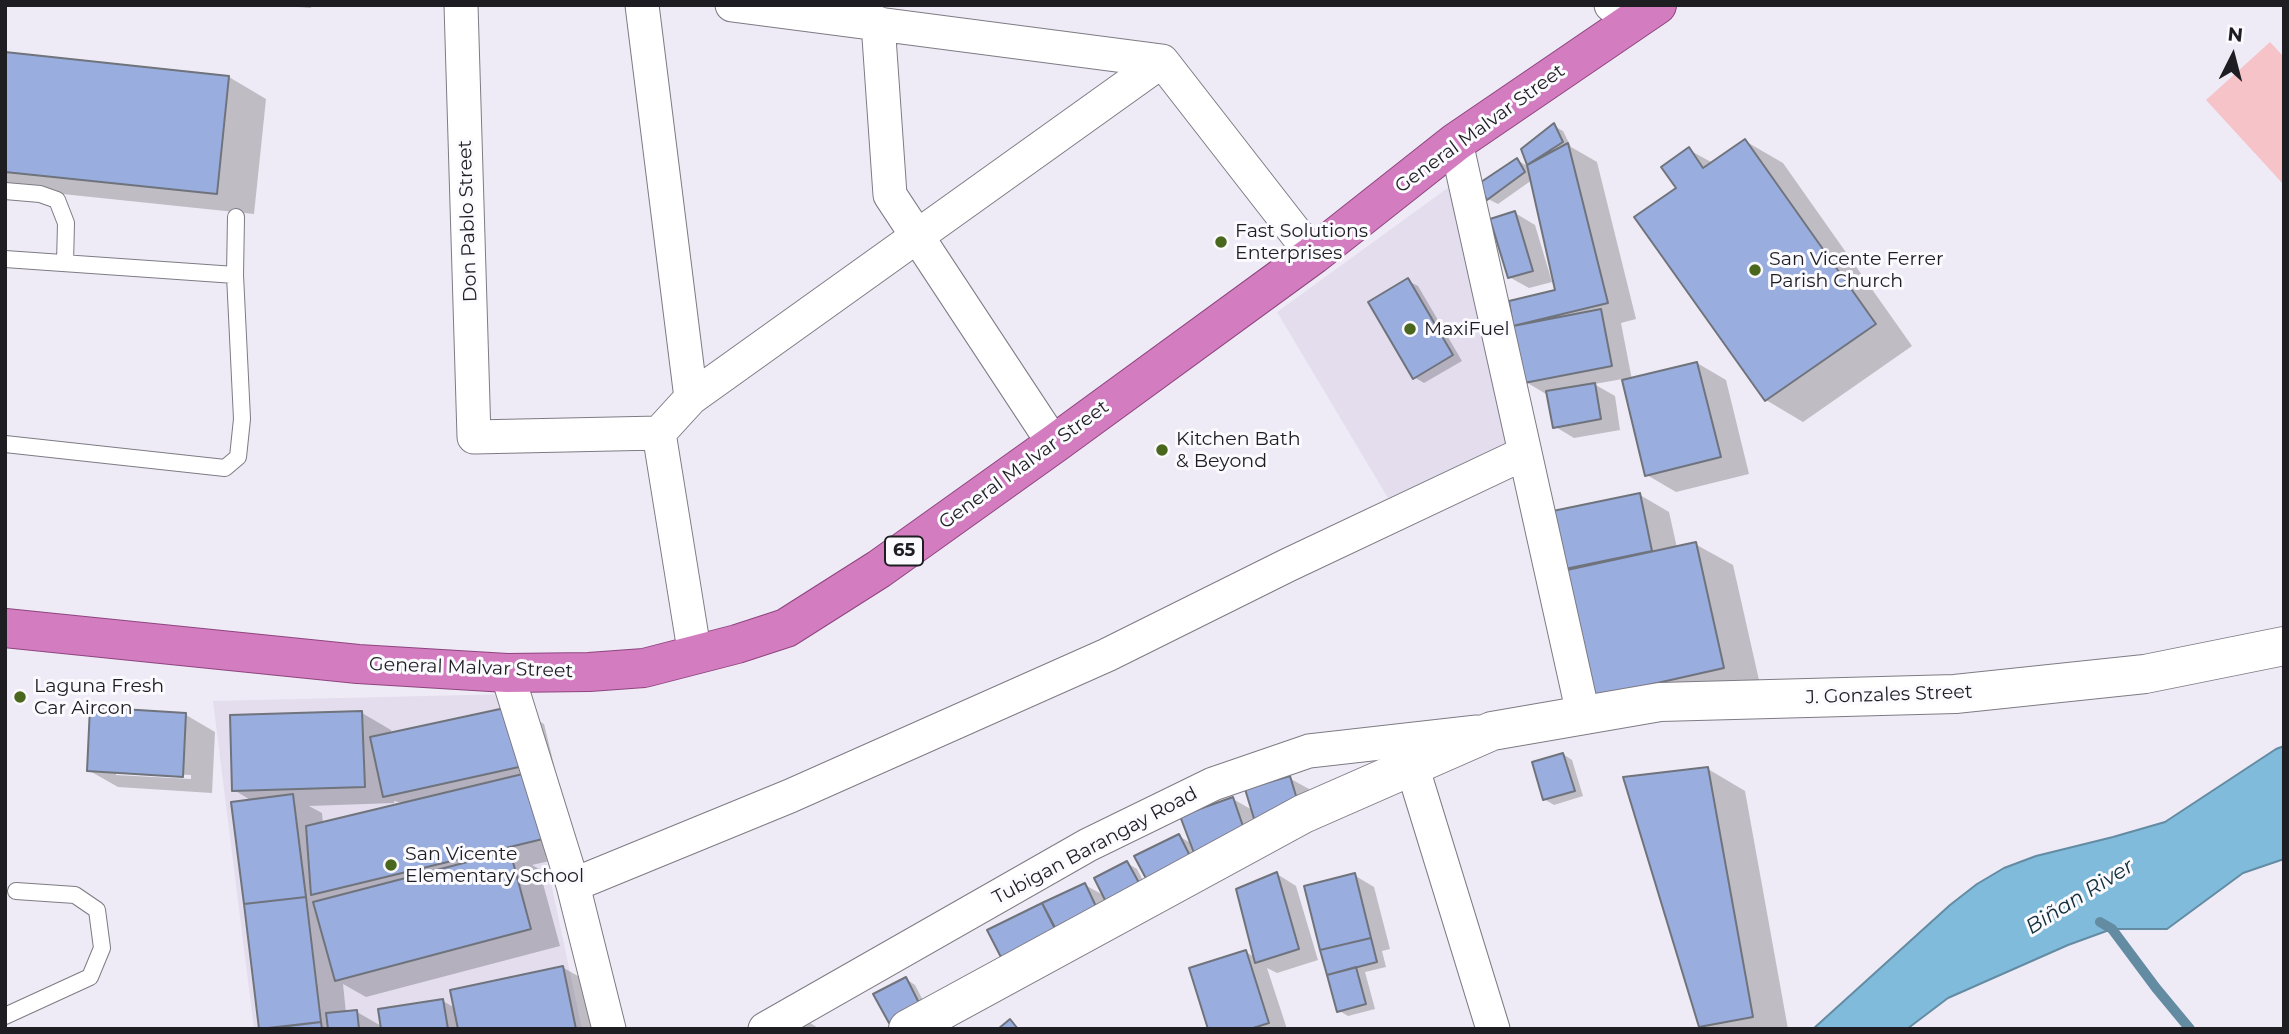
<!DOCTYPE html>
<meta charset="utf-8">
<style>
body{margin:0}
#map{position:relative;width:2289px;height:1034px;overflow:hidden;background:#efebf6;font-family:Montserrat,sans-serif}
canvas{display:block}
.frame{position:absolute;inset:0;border:7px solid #1e1d21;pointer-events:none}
.north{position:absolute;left:2198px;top:21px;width:70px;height:70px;-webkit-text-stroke:5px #fbfafe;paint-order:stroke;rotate:6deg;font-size:19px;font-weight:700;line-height:28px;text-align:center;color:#1e1d21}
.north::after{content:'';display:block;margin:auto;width:24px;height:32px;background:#1e1d21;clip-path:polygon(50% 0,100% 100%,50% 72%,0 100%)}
</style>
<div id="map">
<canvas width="2289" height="1034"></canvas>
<div class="frame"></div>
<div class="north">N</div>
</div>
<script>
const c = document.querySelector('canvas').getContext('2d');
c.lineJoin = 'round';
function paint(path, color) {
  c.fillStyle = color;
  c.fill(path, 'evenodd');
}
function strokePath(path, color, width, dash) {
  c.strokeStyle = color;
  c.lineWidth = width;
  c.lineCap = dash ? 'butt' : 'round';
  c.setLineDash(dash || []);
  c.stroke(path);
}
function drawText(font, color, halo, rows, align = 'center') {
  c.font = font + ' Montserrat,sans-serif';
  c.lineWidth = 6;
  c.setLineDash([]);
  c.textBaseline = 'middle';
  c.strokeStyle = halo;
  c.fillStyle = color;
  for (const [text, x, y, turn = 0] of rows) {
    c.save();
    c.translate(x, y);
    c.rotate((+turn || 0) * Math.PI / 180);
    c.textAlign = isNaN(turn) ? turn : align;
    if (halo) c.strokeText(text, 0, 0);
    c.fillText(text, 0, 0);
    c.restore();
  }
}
paint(new Path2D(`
 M 1449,187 L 1506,445 L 1388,498 L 1277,312 Z
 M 511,694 L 582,1029 L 254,1029 L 213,701 Z`), '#e3ddee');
paint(new Path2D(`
 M 2270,42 L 2284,57 L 2284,185 L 2206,100 Z`), '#f5c3c8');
const water = new Path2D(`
 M 2284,746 L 2284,859 L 2243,873 L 2167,929 L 2112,929 L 2068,945 L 1948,998 L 1907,1029 L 1813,1029 L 1950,905 L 1977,884 L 2004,868 L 2036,856 L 2113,837 L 2165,822 L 2276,749 Z`);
paint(water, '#81bbdb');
strokePath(water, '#638ca3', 2);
paint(new Path2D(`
 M 273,5 L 311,5 L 311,8 Z
 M 5,54 L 229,77 L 266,99 L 254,214 L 5,188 Z
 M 1554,126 L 1563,131 L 1571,147 L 1597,162 L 1636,319 L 1621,323 L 1632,380 L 1697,363 L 1726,380 L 1749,474 L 1676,492 L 1647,475 L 1623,379 L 1594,384 L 1615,396 L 1620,430 L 1574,438 L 1554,426 L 1549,393 L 1546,394 L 1526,382 L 1511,303 L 1557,291 L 1532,180 L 1498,204 L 1488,199 L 1517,160 L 1529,167 L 1523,150 Z
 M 1745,141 L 1783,163 L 1912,346 L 1803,422 L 1766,400 L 1678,188 L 1689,150 L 1713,163 Z
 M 1515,213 L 1535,225 L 1552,282 L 1529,288 L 1509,277 Z
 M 1408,281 L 1418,286 L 1462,361 L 1424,383 L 1414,377 Z
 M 1640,495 L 1669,512 L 1677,548 L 1695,544 L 1733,565 L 1761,689 L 1634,717 L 1562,569 Z
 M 514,707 L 544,724 L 576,855 L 532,865 L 539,869 L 560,946 L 366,997 L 343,984 L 346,1013 L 357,1012 L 383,1027 L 443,1001 L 455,1008 L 562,967 L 592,984 L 601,1029 L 261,1029 L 252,801 L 234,790 L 362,713 L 391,730 L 392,734 ZM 394,801 L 403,803 L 323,824 L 322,813 L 309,806 L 394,803 Z
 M 92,709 L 186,715 L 215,732 L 212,793 L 118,787 L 88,770 ZM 116,771 L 191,775 L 191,779 L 116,775 Z
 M 1563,754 L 1572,760 L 1583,796 L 1554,805 L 1544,799 Z
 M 1708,769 L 1745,791 L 1788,1029 L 1705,1029 L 1700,1026 Z
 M 1289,778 L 1309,789 L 1319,820 L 1171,896 L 1179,836 L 1192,844 L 1233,799 L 1254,811 Z
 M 1127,863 L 1137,869 L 1151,896 L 1026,975 L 1085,885 L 1105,896 Z
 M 1277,874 L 1296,886 L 1318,960 L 1277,973 L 1267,968 L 1287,1029 L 1210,1029 L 1246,952 L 1256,958 Z
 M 1354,875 L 1374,887 L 1390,949 L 1382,951 L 1386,967 L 1365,972 L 1375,1009 L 1348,1016 L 1338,1010 Z
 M 906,979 L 915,985 L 929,1012 L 900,1027 Z
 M 810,1023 L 820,1029 L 798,1029 Z`), '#0003');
strokePath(new Path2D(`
 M 2100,922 L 2112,929 L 2156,988 L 2190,1029`), '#638ca3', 10);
const building = new Path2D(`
 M 5,52 L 229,76 L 217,194 L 5,172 Z
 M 1554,123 L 1563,142 L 1527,165 L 1521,149 Z
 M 1745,139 L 1876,324 L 1765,401 L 1634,217 L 1676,188 L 1661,167 L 1689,147 L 1703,168 Z
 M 1568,143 L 1608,303 L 1513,326 L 1509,301 L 1555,290 L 1527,165 Z
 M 1517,158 L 1525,172 L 1487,200 L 1478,184 Z
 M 1515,211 L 1533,271 L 1508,278 L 1490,219 Z
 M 1408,278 L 1453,355 L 1413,379 L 1368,302 Z
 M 1601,309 L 1612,366 L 1524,383 L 1513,326 Z
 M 1697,362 L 1721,457 L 1645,476 L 1622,380 Z
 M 1595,383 L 1601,419 L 1553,428 L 1546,391 Z
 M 1640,493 L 1652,551 L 1560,570 L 1548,512 Z
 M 1696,542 L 1724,668 L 1595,697 L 1567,570 Z
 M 514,706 L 528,765 L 383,797 L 370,737 Z
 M 90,707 L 186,713 L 183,777 L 87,771 Z
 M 362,711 L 365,787 L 232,791 L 230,715 Z
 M 1563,753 L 1575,791 L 1543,800 L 1532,762 Z
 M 1708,767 L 1753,1017 L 1699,1027 L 1623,777 Z
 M 531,772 L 547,838 L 311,895 L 306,826 Z
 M 1290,776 L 1300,809 L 1255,822 L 1245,789 Z
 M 293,794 L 306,897 L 244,904 L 231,802 Z
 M 1233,797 L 1246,835 L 1194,853 L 1180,816 Z
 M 1179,834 L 1194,864 L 1150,886 L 1134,856 Z
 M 510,851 L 531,929 L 335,981 L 313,902 Z
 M 1127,861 L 1143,890 L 1109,908 L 1094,878 Z
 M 1277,872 L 1299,949 L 1255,963 L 1236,889 Z
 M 1355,873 L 1371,938 L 1320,950 L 1304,886 Z
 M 1085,883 L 1100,915 L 1058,935 L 1042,903 Z
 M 306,897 L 321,1022 L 259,1029 L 244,904 Z
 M 1042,903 L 1060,937 L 1005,965 L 987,930 Z
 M 1371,938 L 1377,962 L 1327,975 L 1320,950 Z
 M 1246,950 L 1269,1023 L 1250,1029 L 1208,1029 L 1189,968 Z
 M 563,966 L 576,1029 L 458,1029 L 450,990 Z
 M 1356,967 L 1366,1004 L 1337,1012 L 1327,975 Z
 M 906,977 L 921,1007 L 889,1023 L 873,994 Z
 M 443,999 L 448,1029 L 381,1029 L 378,1009 Z
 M 357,1010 L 359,1029 L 328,1029 L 326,1013 Z
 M 1010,1019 L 1018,1029 L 998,1029 Z
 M 321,1022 L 322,1029 L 264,1029 Z`);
paint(building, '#9aaddf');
strokePath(building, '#6f737c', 2);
const service = new Path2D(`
 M 5,191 L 40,194 L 57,200 L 66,223 L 65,263
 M 5,259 L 235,275
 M 5,444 L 225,468 L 238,457 L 242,419 L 235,275 L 236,217
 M 5,1016 L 90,977 L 102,948 L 97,910 L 75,895 L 16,891`);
const minor = new Path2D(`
 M 461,5 L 474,437 L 659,433 L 691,398 L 1162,61
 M 642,5 L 691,398
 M 732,5 L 1162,61 L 1313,255
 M 1611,5 L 1633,22
 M 878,23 L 890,195 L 1054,444
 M 1456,142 L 1583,714
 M 659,433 L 695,656
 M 507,673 L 573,885 L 609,1029
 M 1412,766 L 1493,1029
 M 573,885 L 790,796 L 1107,655 L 1288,565 L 1525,453
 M 765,1029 L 1088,845 L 1213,784 L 1309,751 L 1477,732`);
const tertiary = new Path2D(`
 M 908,1029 L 1303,814 L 1492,731 L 1660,702 L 1955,694 L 2145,674 L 2284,646`);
const trunk = new Path2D(`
 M 5,628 L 358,664 L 507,673 L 589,672 L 644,668 L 737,644 L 786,628 L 879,569 L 1054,444 L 1313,255 L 1456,142 L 1657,5`);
strokePath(service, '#7e7b84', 18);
strokePath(minor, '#7e7b84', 35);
strokePath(tertiary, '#7e7b84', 40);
strokePath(trunk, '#8d457e', 40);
strokePath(service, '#fff', 16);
strokePath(minor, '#fff', 33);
strokePath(tertiary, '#fff', 38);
strokePath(trunk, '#d47cc0', 38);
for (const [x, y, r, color] of [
 [1221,242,7,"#4a681d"],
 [1755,270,7,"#4a681d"],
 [1410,329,7,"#4a681d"],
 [1162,450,7,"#4a681d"],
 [20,697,7,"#4a681d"],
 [391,865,7,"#4a681d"]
]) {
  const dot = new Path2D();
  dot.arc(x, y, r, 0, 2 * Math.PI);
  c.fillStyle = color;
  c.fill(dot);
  strokePath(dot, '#fbfafe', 2.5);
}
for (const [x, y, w] of [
 [904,551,38]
]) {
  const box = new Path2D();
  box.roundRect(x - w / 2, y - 14.5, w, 29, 5);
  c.fillStyle = '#fbfafe';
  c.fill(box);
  strokePath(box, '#1e1d21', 2);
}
drawText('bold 18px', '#1e1d21', null, [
 ["65",904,551]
]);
drawText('19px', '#1e1d21', '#fbfafe', [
 ["General Malvar Street",1480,129,-36],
 ["Don Pablo Street",468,221,-92],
 ["General Malvar Street",1024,465,-36],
 ["General Malvar Street",471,668,2],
 ["J. Gonzales Street",1889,695,-2],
 ["Tubigan Barangay Road",1095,846,-28]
]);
drawText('19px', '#1e1d21', '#fbfafe', [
 ["Fast Solutions",1235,231],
 ["Enterprises",1235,253],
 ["San Vicente Ferrer",1769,259],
 ["Parish Church",1769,281],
 ["MaxiFuel",1424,329],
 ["Kitchen Bath",1176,439],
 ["& Beyond",1176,461],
 ["Laguna Fresh",34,686],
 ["Car Aircon",34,708],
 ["San Vicente",405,854],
 ["Elementary School",405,876]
], 'left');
drawText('italic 21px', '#112d3a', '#fbfafe', [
 ["Biñan River",2080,897,-32]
]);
</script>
